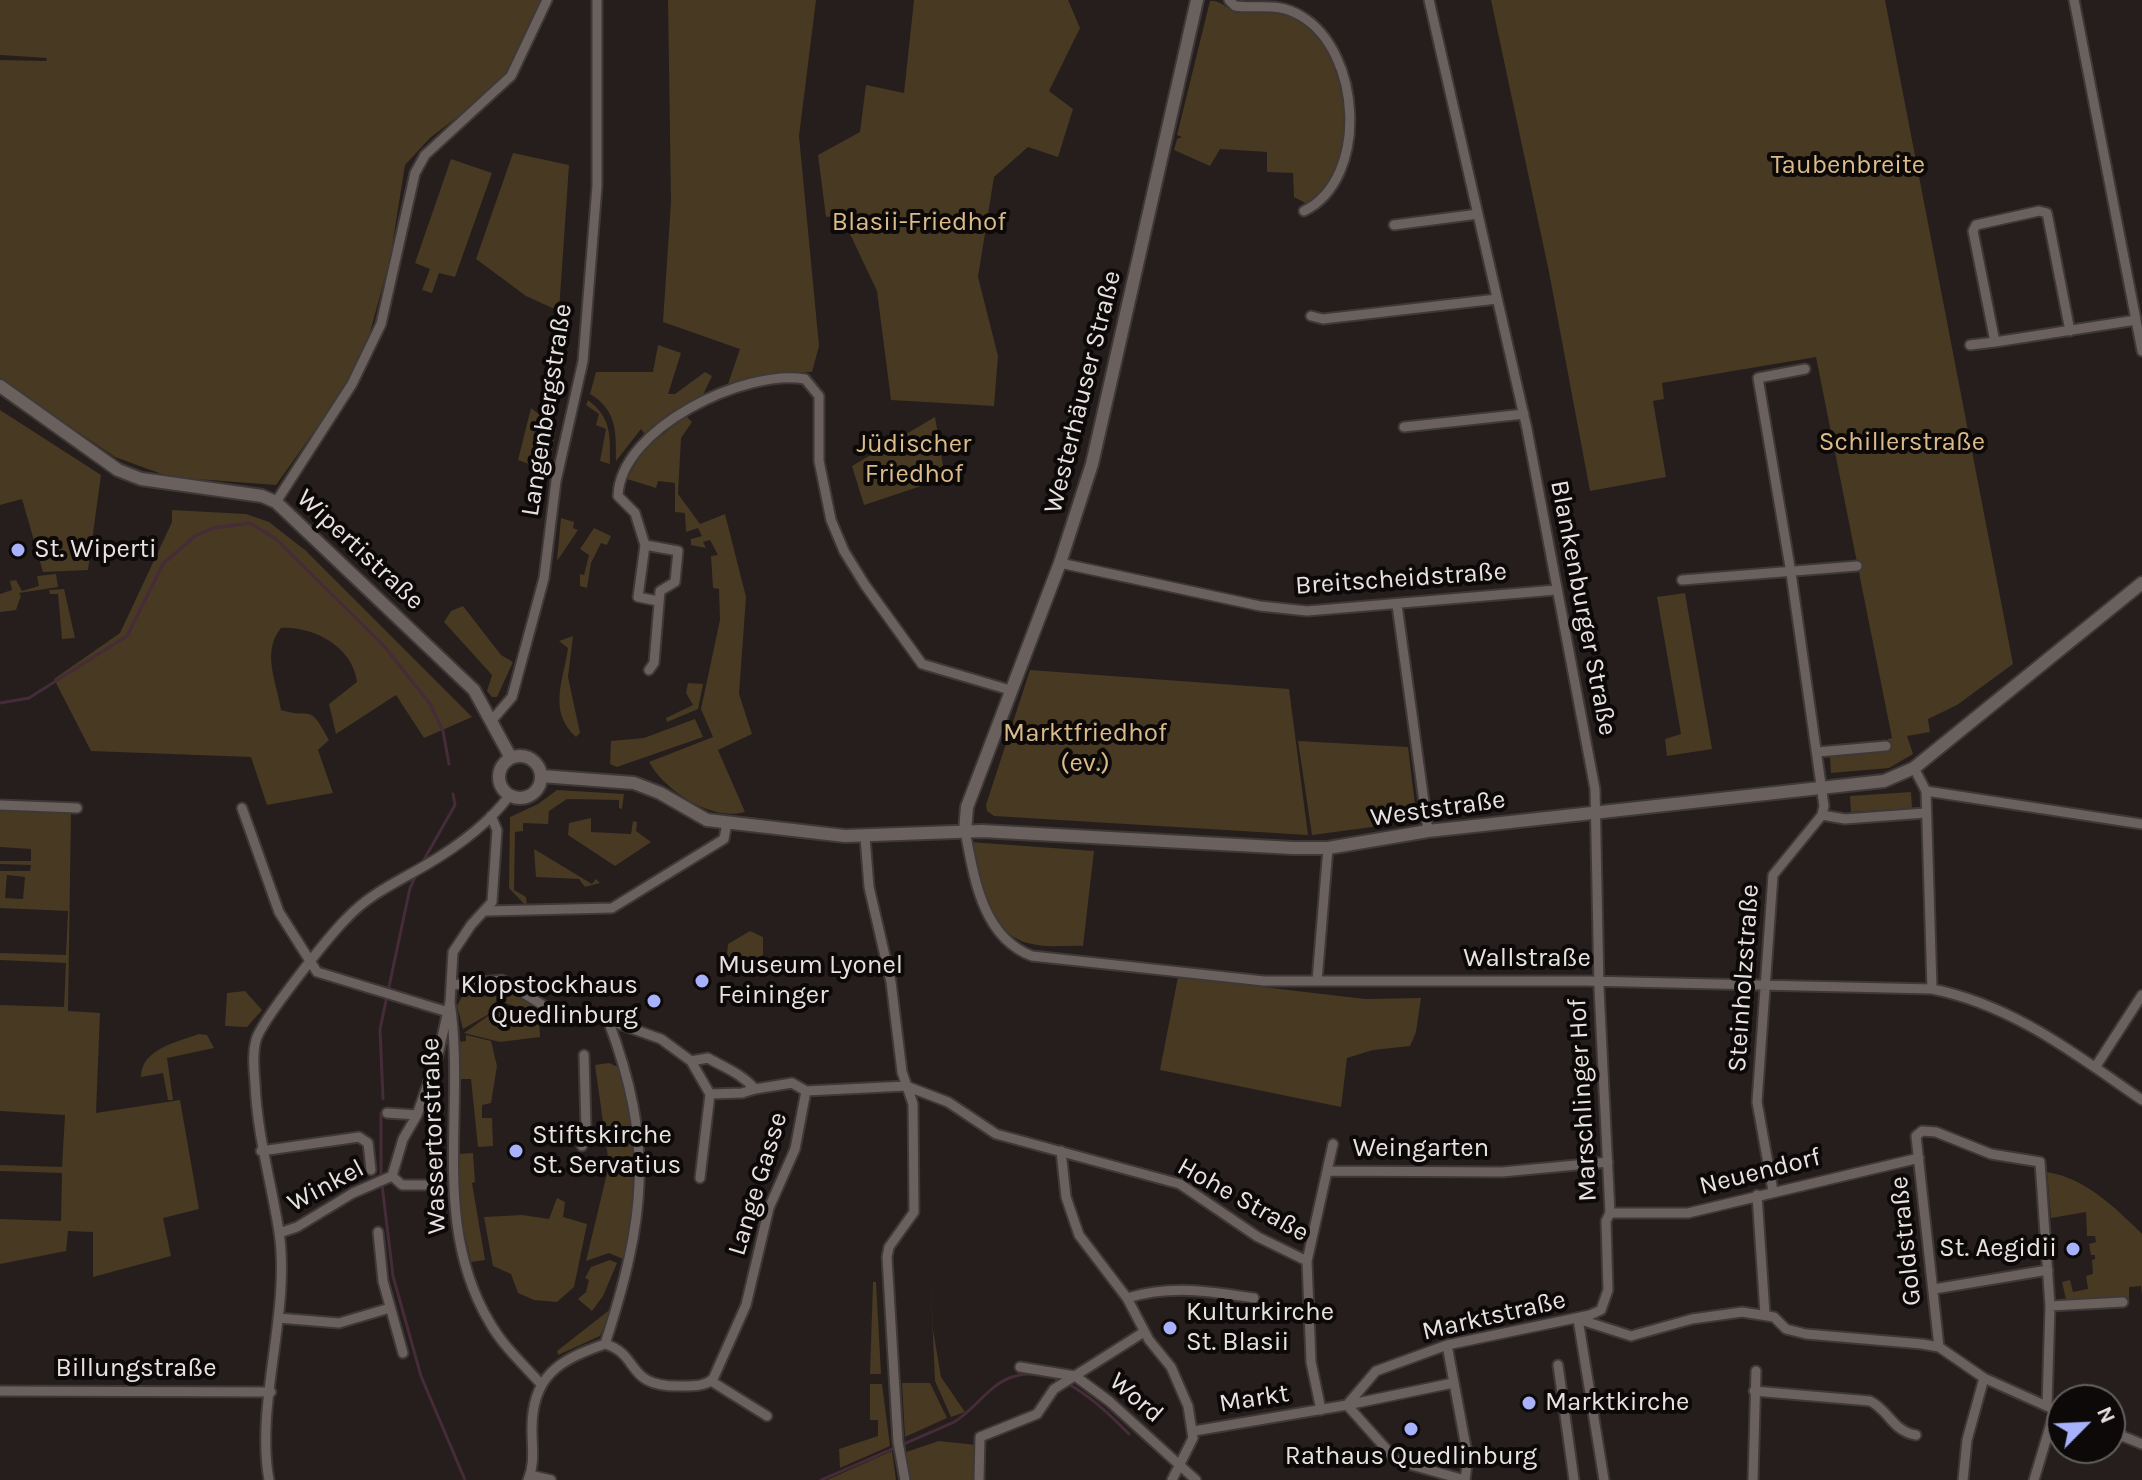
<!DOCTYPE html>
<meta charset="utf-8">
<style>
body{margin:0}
#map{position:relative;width:2142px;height:1480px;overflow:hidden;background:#251e1c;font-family:Karla,sans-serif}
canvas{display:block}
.north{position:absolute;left:2046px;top:1384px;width:80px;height:80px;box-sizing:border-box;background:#0c0908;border:2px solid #64605f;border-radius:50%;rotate:66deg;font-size:22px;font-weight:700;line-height:32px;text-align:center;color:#e8e3e2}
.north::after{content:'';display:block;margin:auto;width:28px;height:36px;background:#a7b1fc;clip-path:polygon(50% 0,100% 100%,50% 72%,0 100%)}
</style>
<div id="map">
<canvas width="2142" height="1480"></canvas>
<div class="north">N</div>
</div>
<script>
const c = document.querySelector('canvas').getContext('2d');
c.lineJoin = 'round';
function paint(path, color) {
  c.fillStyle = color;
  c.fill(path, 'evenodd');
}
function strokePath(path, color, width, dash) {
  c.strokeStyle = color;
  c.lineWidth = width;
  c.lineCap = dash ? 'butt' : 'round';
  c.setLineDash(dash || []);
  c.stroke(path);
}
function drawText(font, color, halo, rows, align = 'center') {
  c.font = font + ' Karla,sans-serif';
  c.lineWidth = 8;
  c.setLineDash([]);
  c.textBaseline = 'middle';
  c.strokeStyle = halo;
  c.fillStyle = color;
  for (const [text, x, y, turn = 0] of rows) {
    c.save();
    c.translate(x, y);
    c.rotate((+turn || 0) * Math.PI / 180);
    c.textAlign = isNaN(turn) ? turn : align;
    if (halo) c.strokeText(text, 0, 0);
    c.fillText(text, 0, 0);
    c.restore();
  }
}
paint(new Path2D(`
 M 0,0 L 542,0 L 501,83 L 430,138 L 405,165 L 390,259 L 366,347 L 346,387 L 276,485 L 170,477 L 115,457 L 0,379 L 0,60 L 46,61 L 47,58 L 0,55 Z
 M 668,0 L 816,0 L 799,136 L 819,346 L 812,372 L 772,373 L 727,387 L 740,349 L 663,322 L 671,202 Z
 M 914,0 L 1068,0 L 1080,28 L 1049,91 L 1073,109 L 1058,157 L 1028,147 L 994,177 L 978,277 L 998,356 L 994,406 L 891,400 L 877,291 L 841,215 L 826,217 L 818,155 L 860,132 L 866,85 L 904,93 Z
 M 1491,0 L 1885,0 L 2013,664 L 1957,705 L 1928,719 L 1930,732 L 1907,736 L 1913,754 L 1889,768 L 1831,773 L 1830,757 L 1888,751 L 1888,739 L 1892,738 L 1816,357 L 1662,383 L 1664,399 L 1653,401 L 1666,477 L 1590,491 L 1549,272 Z
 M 1210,1 C 1224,0 1227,12 1241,12 C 1263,13 1280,6 1301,20 C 1344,51 1358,140 1330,184 C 1325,192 1314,198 1307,204 L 1294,197 L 1293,173 L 1267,172 L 1267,152 L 1220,149 L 1210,166 L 1174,150 L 1177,139 L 1182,137 L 1177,135 Z
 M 513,153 L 569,165 L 559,311 L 526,296 L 476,259 Z
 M 451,159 L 492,173 L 455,277 L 439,273 L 432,293 L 422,290 L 430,269 L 415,263 Z
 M 658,345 L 681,353 L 668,394 L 675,394 L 705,372 L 712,376 L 702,397 L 668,414 L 646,436 L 641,429 L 616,461 C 616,432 617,410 590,394 L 596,372 L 653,372 Z
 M 588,400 C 612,418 610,436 610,464 L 600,461 L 606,429 L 596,425 L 599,414 L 586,405 Z
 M 531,408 L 556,428 L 548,471 L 518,460 Z
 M 0,410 L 101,475 L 88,570 L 43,572 L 22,499 L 0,505 Z
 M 686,416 L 692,422 L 681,438 L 678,494 L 700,524 L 725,514 L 746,597 L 739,694 L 752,734 L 718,750 L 745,812 C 712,822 664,790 649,762 L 713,737 L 701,709 L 720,620 L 719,589 L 713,588 L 711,556 L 718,555 L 710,540 L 703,542 L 706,548 L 691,545 L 691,539 L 702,536 L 698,528 L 686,532 L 685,513 L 675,512 L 675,483 L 658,481 L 656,488 L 627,479 L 643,450 Z
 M 935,417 L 945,478 L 864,505 L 852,466 Z
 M 172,510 L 246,514 L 269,522 L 305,550 L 472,717 L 424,738 L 396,695 L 336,734 L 329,704 L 357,682 C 353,647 313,626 281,628 C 261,652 277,683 281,710 C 313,720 308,701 329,740 L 318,750 L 333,793 L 267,805 L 251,757 L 91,751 L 54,679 L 120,633 L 172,522 Z
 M 561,518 L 574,522 L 573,528 L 578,530 L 557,561 Z
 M 594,528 L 611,536 L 607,545 L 601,543 L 591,563 L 587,588 L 580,586 L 580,574 L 584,575 L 589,555 L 580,549 Z
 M 56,574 L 58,587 L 19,593 L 21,596 L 16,610 L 0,612 L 0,594 L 12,590 L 10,581 L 16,580 L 22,591 L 39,586 L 37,576 Z
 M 64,589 L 75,638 L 62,639 L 58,594 L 50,594 L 49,590 Z
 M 1685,593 L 1712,749 L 1667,756 L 1665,739 L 1681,734 L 1657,597 Z
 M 463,606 L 501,655 L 513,662 L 497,697 L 492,697 L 487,691 L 492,675 L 444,622 L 451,611 Z
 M 573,636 L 568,677 L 580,733 L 576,737 C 547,711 564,679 568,648 L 559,641 Z
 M 1030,670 L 1289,689 L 1308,835 L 994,816 L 987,811 L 986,805 Z
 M 688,683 L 703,684 L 698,709 L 667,722 L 666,718 L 693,705 L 686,693 Z
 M 695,719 L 703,737 L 617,767 L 610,764 L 611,741 L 644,738 Z
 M 1298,741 L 1408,747 L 1417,821 L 1312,835 Z
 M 557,790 L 624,794 L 622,809 L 619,808 L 619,800 L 567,799 L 549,811 L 548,824 L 523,823 L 523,831 L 515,832 L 514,890 L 526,897 L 527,907 L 509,888 L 510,817 L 538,804 Z
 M 1911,792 L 1912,808 L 1851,812 L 1850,796 Z
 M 0,809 L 71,812 L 68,1011 L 100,1013 L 96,1113 L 180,1100 L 199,1209 L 163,1218 L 171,1256 L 93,1277 L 93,1232 L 68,1231 L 66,1251 L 0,1264 L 0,1219 L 61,1221 L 62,1173 L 0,1171 L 0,1165 L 62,1167 L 65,1115 L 0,1111 L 0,1005 L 64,1007 L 66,963 L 0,960 L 0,953 L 66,955 L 68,911 L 0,908 L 0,871 L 30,871 L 31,865 L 0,864 L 0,861 L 31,861 L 31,849 L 0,847 ZM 7,875 L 25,877 L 23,899 L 5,898 Z
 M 591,818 L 591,832 L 631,834 L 633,821 L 637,822 L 636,831 L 651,842 L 615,866 L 568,835 L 569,823 Z
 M 970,842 L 1094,851 L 1083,946 C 1067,945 1048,948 1032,944 C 988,936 978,879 970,842 Z
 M 534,849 L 592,884 L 596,879 L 600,883 L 585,887 L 579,879 L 536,877 Z
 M 750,931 L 763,937 L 763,955 C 750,964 738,969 727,955 L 728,944 Z
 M 1178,977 L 1365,999 L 1421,998 L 1416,1032 L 1410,1046 L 1373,1050 L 1347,1058 L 1341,1107 L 1160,1070 Z
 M 480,984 L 499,984 L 534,1006 L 531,1012 L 497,1000 L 489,1014 L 463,1029 L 457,1006 L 463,995 Z
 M 245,991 L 262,1010 L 247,1027 L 225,1026 L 227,993 Z
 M 499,1003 L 539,1019 L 540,1037 L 500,1042 L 464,1033 L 491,1014 Z
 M 199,1034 L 207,1035 L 214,1048 L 167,1058 L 173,1100 L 168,1100 L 163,1073 L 141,1077 C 141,1049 177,1042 199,1034 Z
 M 466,1035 L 491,1041 L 497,1066 L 491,1103 L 482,1105 L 482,1118 L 492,1118 L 493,1146 L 478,1147 L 471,1079 L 459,1079 L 457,1042 L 466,1041 Z
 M 609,1063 L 618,1067 C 637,1117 641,1208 623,1259 L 609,1253 L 586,1261 L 609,1165 L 595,1065 Z
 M 473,1153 L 475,1182 L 472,1183 L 485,1260 L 471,1262 L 460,1212 L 459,1154 Z
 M 2047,1172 C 2085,1178 2116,1208 2142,1234 L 2142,1295 L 2141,1286 L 2129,1287 L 2129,1299 L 2067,1304 L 2062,1282 L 2070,1280 L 2073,1292 L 2088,1289 L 2086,1276 L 2093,1274 L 2092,1260 L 2095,1259 L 2095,1255 L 2091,1255 L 2089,1244 L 2096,1242 L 2095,1236 L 2087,1236 L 2086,1212 L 2051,1218 Z
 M 557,1198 L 565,1202 L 563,1217 L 587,1224 L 574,1287 L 557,1302 L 534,1300 L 518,1293 L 511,1274 L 493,1266 L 484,1217 L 522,1215 L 549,1219 Z
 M 610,1260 L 617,1263 L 603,1296 L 592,1311 L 578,1299 L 586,1292 L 589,1280 L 585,1278 L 591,1267 Z
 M 930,1271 L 933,1330 L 941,1377 L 965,1412 L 951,1417 L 935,1381 Z
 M 873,1282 L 876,1282 L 881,1374 L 870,1374 Z
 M 612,1308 L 600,1336 L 558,1355 L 557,1351 Z
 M 902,1383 L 930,1383 L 947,1418 L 905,1437 Z
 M 870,1384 L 882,1384 L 890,1446 L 840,1468 L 839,1449 L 878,1436 L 878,1420 L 870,1420 Z
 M 939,1441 L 976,1445 L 974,1480 L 910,1480 L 906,1452 Z
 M 892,1451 L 896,1480 L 827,1480 Z`), '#473922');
strokePath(new Path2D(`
 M 0,703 L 29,698 L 127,636 L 163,564 L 195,536 L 213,528 L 250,523 L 276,539 L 384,646 L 430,704 L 443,731 L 449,764
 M 421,865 L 455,805 L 453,794
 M 383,1099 L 380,1029 L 410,888 L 416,875
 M 381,1113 L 381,1177
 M 382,1185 L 393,1276 L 421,1376 L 465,1480
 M 821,1480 L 954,1422 C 975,1410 988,1385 1012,1377 C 1057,1361 1101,1406 1129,1434`), '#462b39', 3);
const street = new Path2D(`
 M 1229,0 L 1235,6 C 1260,9 1278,2 1301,16 C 1361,51 1370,178 1304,211
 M 2074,0 L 2142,351
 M 1394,225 L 1478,214
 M 1311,316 L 1323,319 L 1497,299
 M 2070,331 L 2047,213 L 2039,211 L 1976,225 L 1973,231 L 1995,342 L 2136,320
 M 1970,345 L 1995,342
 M 1404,427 L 1524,414
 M 276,502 L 352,384 L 381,324 L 415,173 L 425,155 L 511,76 L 547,0
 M 645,545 L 678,551 L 675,582 L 660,591 L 654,663 L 649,670
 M 1060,563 L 1260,606 L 1307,611 L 1556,590
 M 1682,580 L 1857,566
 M 658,601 L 638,597 L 645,545 L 635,513 L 618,496 C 620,428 746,368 805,379 L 819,396 L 819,461 L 831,520 L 844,551 L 865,585 L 922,664 L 1010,690
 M 1397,605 L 1428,831
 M 493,719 L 512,697 L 544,578 L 556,481 L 583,361 L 597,186 L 597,0
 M 1818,752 L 1886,746
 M 1914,768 L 1926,791 L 1932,989
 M 1926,791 L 2142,824
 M 0,805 L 77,808
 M 242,808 L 279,912 L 317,972 L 448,1012
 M 1822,815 L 1845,819 L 1925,813
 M 965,831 C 974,877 982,937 1032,956 L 1264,981 L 1586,981 L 1932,989 C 2013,1005 2075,1054 2142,1100
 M 865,837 L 869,887 L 891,982 L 902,1072 L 913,1104 L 914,1212 L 889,1247 L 887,1257 L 898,1442 L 905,1480
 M 487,911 L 612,908 L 724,839 L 727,823
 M 1317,981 L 1328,848
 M 451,985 L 502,980 L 562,1017 L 593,1016 L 608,1020 L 661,1039 L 691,1061 L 708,1058 C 725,1068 742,1074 755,1089 L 792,1083 L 806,1091
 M 450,1002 C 466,1111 430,1223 490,1323 C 503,1346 523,1364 541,1384
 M 584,1055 L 586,1129
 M 691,1061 L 710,1094 L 742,1093 L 755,1089
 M 2096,1066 L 2142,995
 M 906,1086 L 948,1102 L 996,1134 L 1180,1184 L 1258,1237 L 1307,1261 L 1311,1362 L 1321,1410
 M 806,1091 L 906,1086
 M 387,1113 L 417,1115
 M 582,1146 L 582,1144
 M 261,1151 L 359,1137 L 368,1143 L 371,1170
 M 1061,1151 L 1066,1197 L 1079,1235 L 1127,1298 L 1149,1340 L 1171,1367 L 1188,1406 L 1193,1438 L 1172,1480
 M 1327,1171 L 1333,1144
 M 392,1176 L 403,1139 L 417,1115 L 438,1055 L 450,1002 L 453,952 L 471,925 L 492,902 L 497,830 L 491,816
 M 392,1176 L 402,1185 L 437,1185
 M 700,1178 L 710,1094
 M 1773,1191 L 1757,1102 L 1773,875 L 1822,815 L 1824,806 L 1791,573 L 1758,378 L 1805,369
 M 1757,1195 L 1765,1314
 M 1610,1213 L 1688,1213 L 1919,1158
 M 378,1232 L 383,1281 L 403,1353
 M 279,1233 L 297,1227 L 353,1193 L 392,1176
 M 1307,1261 L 1327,1171 L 1502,1172 L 1608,1162
 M 1934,1289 L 2048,1270
 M 1127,1298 C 1171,1285 1209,1291 1254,1298
 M 2050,1306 L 2123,1302
 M 278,1318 L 339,1323 L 390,1308
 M 605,1344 C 642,1355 623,1388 683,1386 C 695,1386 705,1386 713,1379 L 746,1305 L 769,1208 L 795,1149 L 806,1091
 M 605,1344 C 645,1220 655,1144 608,1020
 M 1447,1345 L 1468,1458 L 1465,1480
 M 1939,1347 L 1916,1136 L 1922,1131 L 1936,1132 L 1991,1154 L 2040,1162 L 2050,1306 L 2047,1406
 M 1558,1365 L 1574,1480
 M 1020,1367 L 1075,1376 L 1109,1401 L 1196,1480
 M 711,1381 L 767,1416
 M 0,1391 L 271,1392
 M 1754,1391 L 1870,1401 C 1889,1410 1892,1431 1916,1435
 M 1347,1405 L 1376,1371 L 1447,1345 L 1590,1315 L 1601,1310 L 1608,1290 L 1606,1221 L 1610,1213 L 1599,988 L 1595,789 L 1527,429 L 1429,0
 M 1347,1405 L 1397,1461 L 1465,1480
 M 1194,1431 L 1347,1405 L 1453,1383
 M 2110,1431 L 2142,1444
 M 530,1475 L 551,1480
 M 269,1480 C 255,1403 291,1312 279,1232 C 271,1181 257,1134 255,1083 C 254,1069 252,1054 256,1040 C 261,1021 329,936 346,919 C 369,894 397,882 426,865 C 455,848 489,823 509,796
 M 528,1480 C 535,1464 532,1448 532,1431 C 531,1376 559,1360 605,1344
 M 979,1480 L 980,1437 L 1037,1414 L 1054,1389 L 1144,1332
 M 1604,1480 L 1578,1319 L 1631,1336 L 1692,1319 L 1742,1312 L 1774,1317 L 1786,1329 L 1806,1334 L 1922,1344 L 1939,1347 L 1984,1378 L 2062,1413
 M 1753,1480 L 1756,1371
 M 1963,1480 L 1967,1440 L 1984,1378
 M 2034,1480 L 2055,1410`);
const secondary = new Path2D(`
 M 0,386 L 118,470 L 141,479 L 262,496 L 276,502 L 474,690 L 511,758
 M499 777a21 21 0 1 1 42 0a21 21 0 1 1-42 0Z
 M 541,776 L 634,783 L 660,793 L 707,820 L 845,836 L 982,831 L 1293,848 L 1328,848 L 1428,831 L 1884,781 L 1914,768 L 2142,583
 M 965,831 L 967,807 L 1060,563 L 1092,464 L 1197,0`);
strokePath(street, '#3e3837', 13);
strokePath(secondary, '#3e3837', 16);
strokePath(street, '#6a615f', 9);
strokePath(secondary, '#6a615f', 12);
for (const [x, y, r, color] of [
 [18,550,8,"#a7b1fc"],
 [702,981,8,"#a7b1fc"],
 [654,1001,8,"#a7b1fc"],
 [516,1151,8,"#a7b1fc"],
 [2073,1249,8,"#a7b1fc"],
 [1170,1328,8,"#a7b1fc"],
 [1529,1403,8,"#a7b1fc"],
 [1411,1429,8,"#a7b1fc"]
]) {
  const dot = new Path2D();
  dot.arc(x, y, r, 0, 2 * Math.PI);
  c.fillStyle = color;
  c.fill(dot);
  strokePath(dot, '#0c0908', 3);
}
drawText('26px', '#dabb89', '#0c0908', [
 ["Taubenbreite",1848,166],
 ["Blasii-Friedhof",919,223],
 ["Schillerstraße",1902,443],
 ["Jüdischer",914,445],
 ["Friedhof",914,475],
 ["Marktfriedhof",1085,734],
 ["(ev.)",1085,764]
]);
drawText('26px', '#e8e3e2', '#0c0908', [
 ["Westerhäuser Straße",1083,392,-76],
 ["Langenbergstraße",547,410,-81],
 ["Wipertistraße",360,550,43],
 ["Breitscheidstraße",1401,579,-4],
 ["Blankenburger Straße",1583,608,79],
 ["Weststraße",1438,809,-8],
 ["Wallstraße",1527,959],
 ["Steinholzstraße",1744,978,-86],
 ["Marschlinger Hof",1583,1100,-93],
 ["Wassertorstraße",434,1136,-92],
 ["Weingarten",1421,1149],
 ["Neuendorf",1760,1172,-14],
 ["Lange Gasse",758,1184,-73],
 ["Winkel",326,1186,-28],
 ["Hohe Straße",1243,1200,29],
 ["Goldstraße",1906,1241,-96],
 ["Marktstraße",1494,1316,-13],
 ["Billungstraße",136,1369],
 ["Word",1136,1398,41],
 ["Markt",1254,1399,-9]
]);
drawText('26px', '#e8e3e2', '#0c0908', [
 ["St. Wiperti",34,550],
 ["Museum Lyonel",718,966],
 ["Feininger",718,996],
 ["Klopstockhaus",638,986,"right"],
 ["Quedlinburg",638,1016,"right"],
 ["Stiftskirche",532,1136],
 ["St. Servatius",532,1166],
 ["St. Aegidii",2057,1249,"right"],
 ["Kulturkirche",1186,1313],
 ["St. Blasii",1186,1343],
 ["Marktkirche",1545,1403],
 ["Rathaus Quedlinburg",1411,1457,"center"]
], 'left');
</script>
